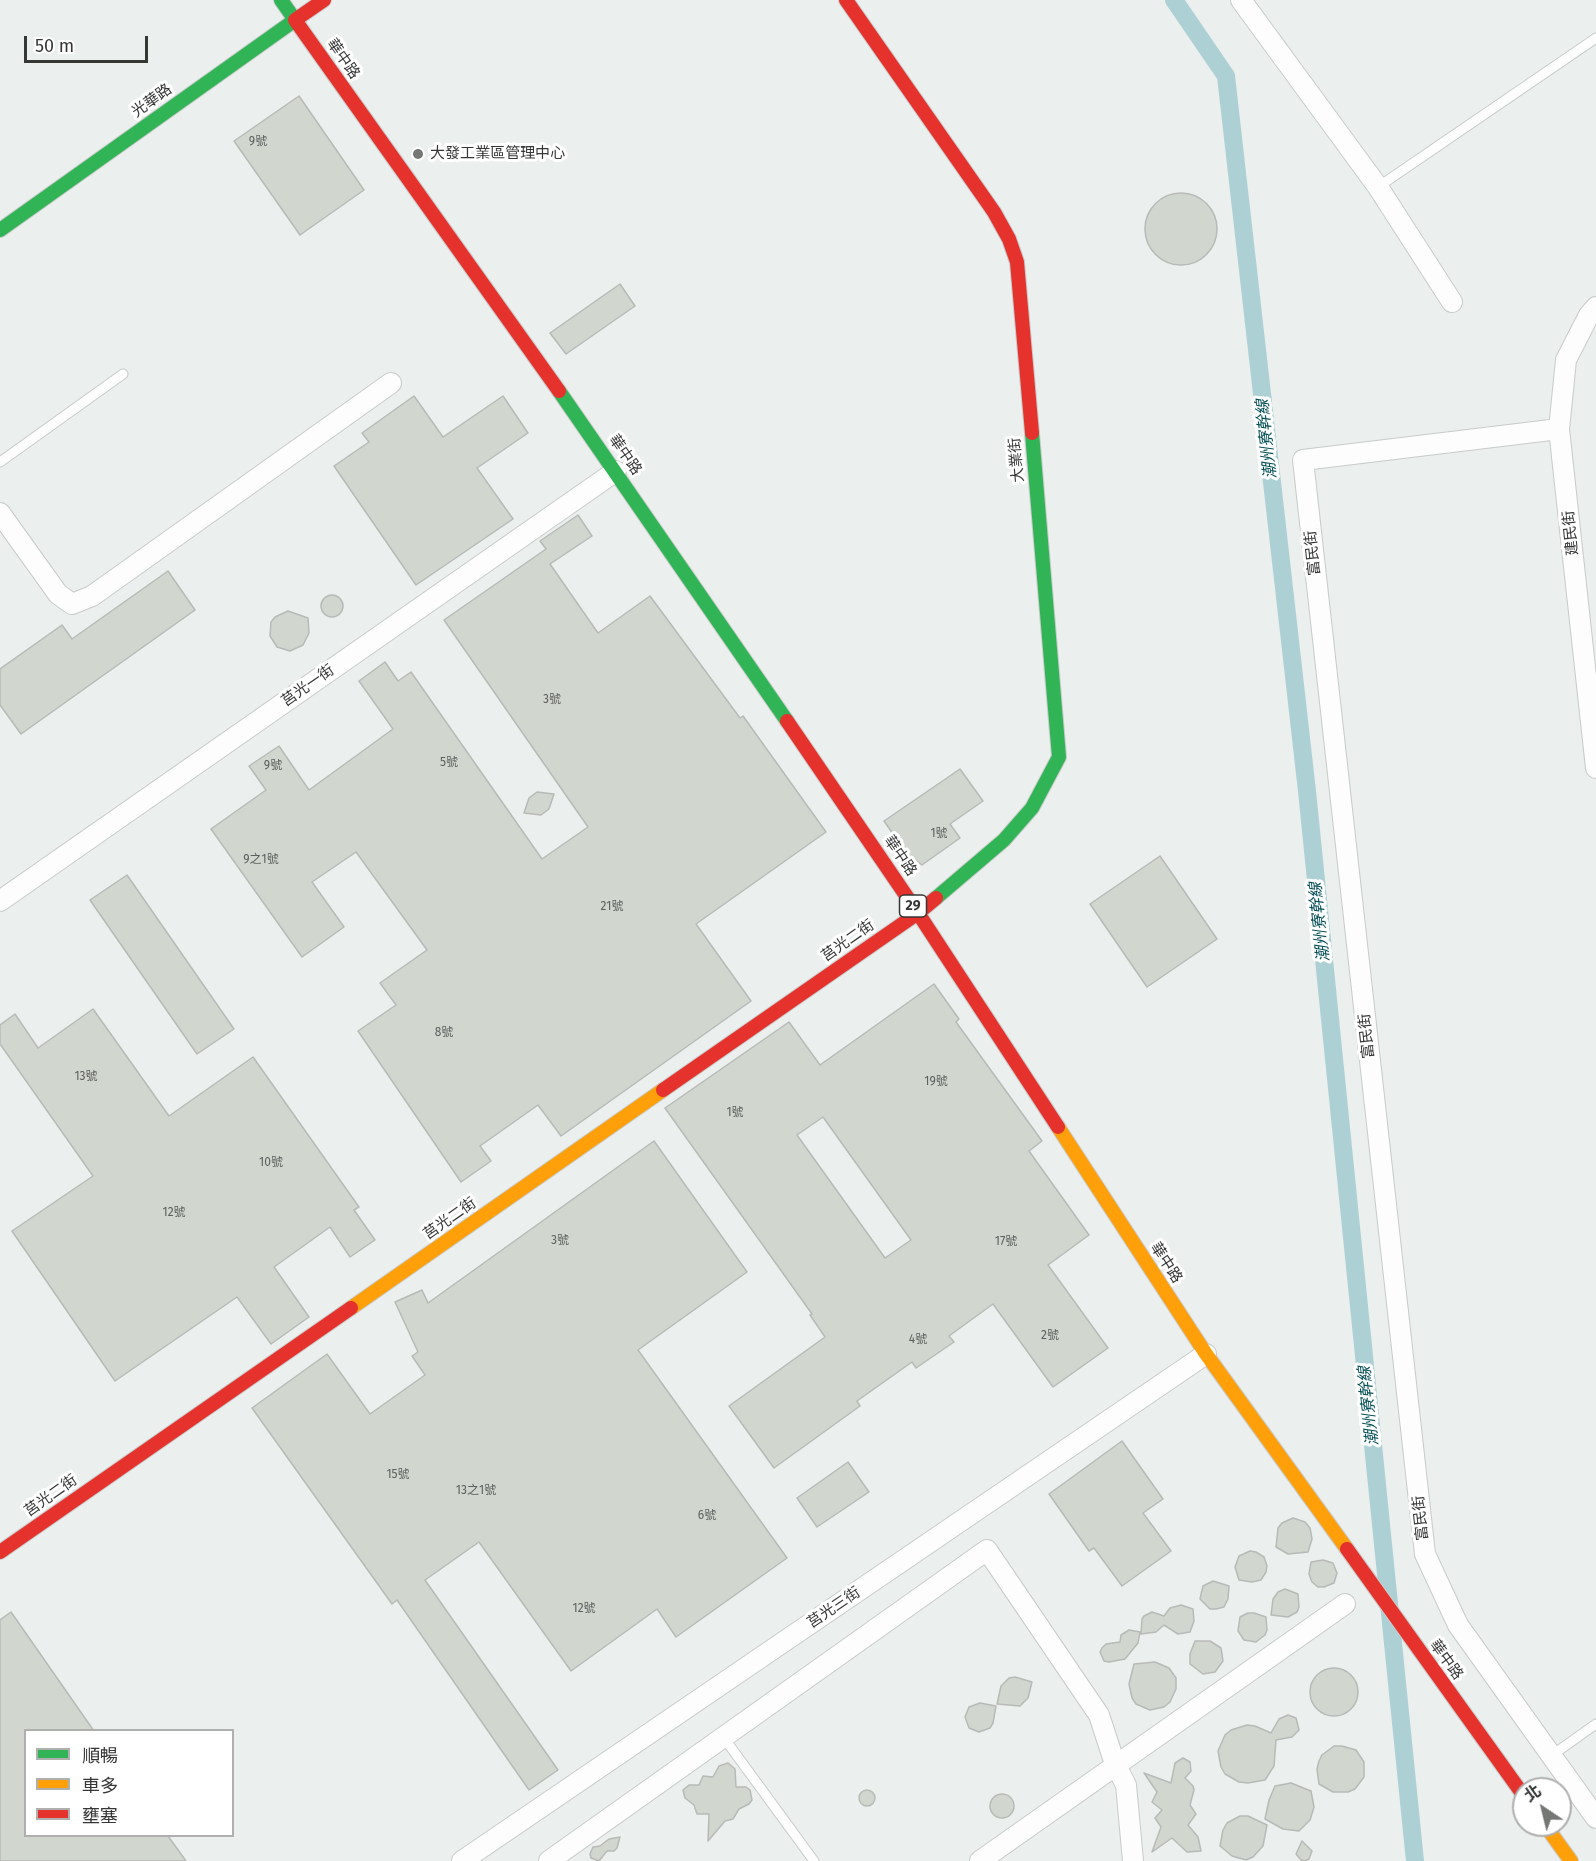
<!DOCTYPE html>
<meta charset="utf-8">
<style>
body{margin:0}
#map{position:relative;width:1596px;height:1861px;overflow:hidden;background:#ebefed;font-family:"Fira Sans","Noto Sans TC",sans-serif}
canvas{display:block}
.legend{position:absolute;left:24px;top:1729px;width:210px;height:108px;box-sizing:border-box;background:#fff;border:2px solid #aeafae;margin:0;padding:8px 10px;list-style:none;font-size:18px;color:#353735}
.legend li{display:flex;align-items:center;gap:12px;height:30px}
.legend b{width:30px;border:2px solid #aeafae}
.north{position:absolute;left:1512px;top:1777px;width:60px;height:60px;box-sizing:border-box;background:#fff;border:2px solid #aeafae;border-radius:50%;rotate:325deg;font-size:16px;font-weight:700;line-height:24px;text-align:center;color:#353735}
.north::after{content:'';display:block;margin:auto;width:21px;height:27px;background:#757775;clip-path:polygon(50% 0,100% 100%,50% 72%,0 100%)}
.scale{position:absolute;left:24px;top:36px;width:124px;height:27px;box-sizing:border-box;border:3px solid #353735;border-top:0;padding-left:8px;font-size:18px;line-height:21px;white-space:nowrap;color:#353735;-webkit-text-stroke:4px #fff;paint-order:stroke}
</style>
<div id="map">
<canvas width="1596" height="1861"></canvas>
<ul class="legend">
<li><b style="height:8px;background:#30b455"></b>順暢</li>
<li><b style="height:8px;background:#ff9f0a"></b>車多</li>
<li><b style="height:8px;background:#e5322d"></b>壅塞</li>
</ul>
<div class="north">北</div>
<div class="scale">50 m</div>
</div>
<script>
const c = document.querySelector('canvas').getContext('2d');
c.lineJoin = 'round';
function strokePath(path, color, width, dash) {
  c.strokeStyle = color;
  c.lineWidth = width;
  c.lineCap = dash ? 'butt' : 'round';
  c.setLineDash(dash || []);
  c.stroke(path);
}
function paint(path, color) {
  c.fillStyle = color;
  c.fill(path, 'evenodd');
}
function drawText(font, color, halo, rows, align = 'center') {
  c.font = font + ' "Fira Sans","Noto Sans TC",sans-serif';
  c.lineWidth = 6;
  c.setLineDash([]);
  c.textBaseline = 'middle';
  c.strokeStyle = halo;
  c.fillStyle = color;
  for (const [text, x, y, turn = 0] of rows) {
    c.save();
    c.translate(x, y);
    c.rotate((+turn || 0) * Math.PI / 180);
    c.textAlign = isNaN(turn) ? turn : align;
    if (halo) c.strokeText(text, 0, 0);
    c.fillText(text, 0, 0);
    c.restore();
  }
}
strokePath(new Path2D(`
 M 1174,0 L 1226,76 L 1307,791 L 1415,1861`), '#add0d4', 18);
const building = new Path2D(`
 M 299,96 L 364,190 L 300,235 L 234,141 Z
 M1145 229a36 36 0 1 1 72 0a36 36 0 1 1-72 0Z
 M 620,284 L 635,306 L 566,354 L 550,333 Z
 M 414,396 L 443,437 L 503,396 L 528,433 L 477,468 L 513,519 L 416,585 L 334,466 L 369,442 L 362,433 Z
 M 578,515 L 592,536 L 550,564 L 598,633 L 650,596 L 740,718 L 743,716 L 826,832 L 696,924 L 751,1001 L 561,1136 L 538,1105 L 480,1146 L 491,1161 L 461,1182 L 358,1031 L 396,1005 L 380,983 L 427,950 L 356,852 L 312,882 L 344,927 L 302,957 L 211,829 L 266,790 L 249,766 L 279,746 L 309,790 L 393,729 L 359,681 L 385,662 L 398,681 L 411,672 L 542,859 L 588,827 L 444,620 L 546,549 L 540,541 Z
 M 168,571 L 195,610 L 21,734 L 0,705 L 0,669 L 62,625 L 72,639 Z
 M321 606a11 11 0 1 1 22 0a11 11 0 1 1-22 0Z
 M 288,611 L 308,618 L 309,633 L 303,645 L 290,651 L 277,647 L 270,636 L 271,622 L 275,617 Z
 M 960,769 L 983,801 L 950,824 L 960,838 L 922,865 L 906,853 L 884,821 Z
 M 537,792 L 554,794 L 549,809 L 541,815 L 524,813 L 529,798 Z
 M 1160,856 L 1217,939 L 1147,987 L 1090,904 Z
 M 127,875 L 234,1029 L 197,1054 L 90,900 Z
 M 934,984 L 959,1019 L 956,1022 L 1042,1141 L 1029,1151 L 1089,1235 L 1048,1265 L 1108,1348 L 1053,1387 L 993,1304 L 949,1336 L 954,1342 L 916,1368 L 912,1362 L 857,1401 L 860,1406 L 774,1468 L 729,1406 L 825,1337 L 810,1315 L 812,1314 L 665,1108 L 789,1022 L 820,1065 ZM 823,1117 L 911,1240 L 885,1258 L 797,1135 Z
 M 93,1009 L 169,1116 L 253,1057 L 359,1207 L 354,1210 L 375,1240 L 350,1257 L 330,1227 L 274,1267 L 309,1317 L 271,1344 L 237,1297 L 115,1381 L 12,1231 L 93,1176 L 0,1044 L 0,1025 L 15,1014 L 38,1048 Z
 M 654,1141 L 747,1272 L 638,1350 L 787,1558 L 676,1637 L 657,1609 L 571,1671 L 479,1542 L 425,1580 L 558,1770 L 529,1790 L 397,1600 L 392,1604 L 252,1408 L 327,1354 L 370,1414 L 425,1375 L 412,1356 L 418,1352 L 395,1302 L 422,1290 L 428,1303 Z
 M 1122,1441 L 1163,1499 L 1143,1513 L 1171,1551 L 1122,1586 L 1094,1548 L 1089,1551 L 1049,1494 Z
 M 848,1462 L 869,1492 L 817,1527 L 797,1498 Z
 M 1293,1518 L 1305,1522 L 1310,1528 L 1312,1539 L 1308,1552 L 1288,1554 L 1276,1547 L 1278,1528 L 1282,1523 Z
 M 1250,1551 L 1256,1552 L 1264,1557 L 1267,1566 L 1266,1572 L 1261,1580 L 1252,1582 L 1239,1580 L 1235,1567 L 1239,1556 Z
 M 1323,1560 L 1333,1563 L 1337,1573 L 1334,1583 L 1324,1587 L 1318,1587 L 1312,1582 L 1309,1574 L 1311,1562 Z
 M 1213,1581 L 1229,1586 L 1228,1599 L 1224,1607 L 1216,1609 L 1210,1609 L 1200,1599 L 1203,1586 Z
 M 1285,1589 L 1298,1594 L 1299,1607 L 1297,1612 L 1288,1617 L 1271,1615 L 1273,1599 L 1278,1592 Z
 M 1181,1605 L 1193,1609 L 1194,1621 L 1190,1632 L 1178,1634 L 1164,1625 L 1156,1632 L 1141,1634 L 1142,1619 L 1144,1616 L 1152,1612 L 1164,1616 L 1170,1608 Z
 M 11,1612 L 94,1731 L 26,1731 L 26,1836 L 168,1836 L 186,1861 L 0,1861 L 0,1620 Z
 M 1248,1613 L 1254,1613 L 1266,1617 L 1267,1630 L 1265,1635 L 1256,1642 L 1244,1640 L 1238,1631 L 1240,1617 Z
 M 1129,1630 L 1140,1632 L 1138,1643 L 1125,1659 L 1109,1662 L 1104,1661 L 1100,1652 L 1102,1648 L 1106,1644 L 1120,1642 L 1121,1635 Z
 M 1195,1641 L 1210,1641 L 1221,1648 L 1223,1661 L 1215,1672 L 1203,1674 L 1190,1664 L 1190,1654 Z
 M 1155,1662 L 1169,1668 L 1176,1678 L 1176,1689 L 1170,1702 L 1164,1707 L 1150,1710 L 1136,1704 L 1132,1698 L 1129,1684 L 1134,1664 Z
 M1310 1692a24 24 0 1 1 48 0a24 24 0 1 1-48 0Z
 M 1015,1677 L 1032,1682 L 1028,1698 L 1020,1706 L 997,1704 L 1001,1686 L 1009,1678 Z
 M 980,1703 L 996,1706 L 993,1723 L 990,1728 L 979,1732 L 969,1728 L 965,1717 L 969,1707 Z
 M 1288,1715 L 1296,1718 L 1299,1730 L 1292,1737 L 1276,1740 L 1274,1766 L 1265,1780 L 1248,1783 L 1239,1782 L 1225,1774 L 1221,1767 L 1218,1751 L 1225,1735 L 1231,1730 L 1247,1725 L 1255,1726 L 1271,1733 L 1279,1719 Z
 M 1334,1746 L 1342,1746 L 1356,1750 L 1364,1762 L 1364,1777 L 1355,1789 L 1348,1792 L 1333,1792 L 1319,1784 L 1317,1769 L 1319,1761 L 1322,1755 Z
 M 1183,1758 L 1190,1762 L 1191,1771 L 1185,1778 L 1193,1786 L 1194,1790 L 1190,1805 L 1196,1814 L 1188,1825 L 1198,1837 L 1201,1851 L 1187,1852 L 1172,1838 L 1152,1852 L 1161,1827 L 1155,1818 L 1162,1810 L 1152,1802 L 1157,1792 L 1144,1773 L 1171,1783 L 1175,1763 Z
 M 728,1763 L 735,1769 L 736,1787 L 746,1787 L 750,1790 L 752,1800 L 749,1804 L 739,1809 L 733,1819 L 725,1821 L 708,1841 L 709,1814 L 697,1814 L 694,1805 L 685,1798 L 683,1790 L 689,1785 L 699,1785 L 703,1776 L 713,1777 L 719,1766 Z
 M 1291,1783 L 1311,1791 L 1314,1807 L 1310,1820 L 1299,1831 L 1283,1829 L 1265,1819 L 1269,1800 L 1275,1786 Z
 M859 1798a8 8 0 1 1 16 0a8 8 0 1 1-16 0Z
 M990 1806a12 12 0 1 1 24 0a12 12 0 1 1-24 0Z
 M 1240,1816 L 1248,1816 L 1267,1825 L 1263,1846 L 1253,1857 L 1246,1860 L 1232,1856 L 1220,1846 L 1223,1830 L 1227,1823 Z
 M 620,1837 L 617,1848 L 614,1851 L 607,1851 L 599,1861 L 591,1858 L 590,1854 L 593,1847 L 600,1846 L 609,1839 Z
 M 1302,1841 L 1312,1851 L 1309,1859 L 1305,1861 L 1301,1860 L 1296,1854 Z`);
paint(building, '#d1d6cf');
strokePath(building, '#b8bab8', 1.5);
const lane = new Path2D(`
 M 1378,187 L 1596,38
 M 0,462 L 123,374
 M 724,1738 L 814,1861
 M 1551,1756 L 1596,1724`);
const street = new Path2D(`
 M 1241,0 L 1378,187 L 1452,302
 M 1596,307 L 1589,315 L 1566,360 L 1559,429 L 1596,768
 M 1559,429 L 1303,460 L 1425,1554 L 1458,1625 L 1596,1818
 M 0,513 L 58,594 L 72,604 L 92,596 L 391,383
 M 0,901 L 616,471
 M 462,1861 L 1206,1354
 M 549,1861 L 987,1550 L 1099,1715 L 1115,1764 L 1126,1785 L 1133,1861
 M 980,1861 L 1345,1604`);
const fast = new Path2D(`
 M 0,230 L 295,20 L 281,0
 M 559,391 L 787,721
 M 936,898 L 1004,840 L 1032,808 L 1059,757 L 1032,433`);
const slow = new Path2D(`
 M 1058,1127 L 1206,1354 L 1347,1549
 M 351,1308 L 663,1090
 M 1545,1825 L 1571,1861`);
const jam = new Path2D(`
 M 324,0 L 295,20 L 559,391
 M 846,0 L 994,212 L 1009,239 L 1017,262 L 1032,433
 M 787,721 L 918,913 L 1058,1127
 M 663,1090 L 918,913 L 936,898
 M 1347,1549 L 1524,1796
 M 0,1552 L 351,1308`);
strokePath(lane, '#c8cbca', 11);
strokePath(street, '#c8cbca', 22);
strokePath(fast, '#c8cbca', 16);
strokePath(slow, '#c8cbca', 16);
strokePath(jam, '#c8cbca', 16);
strokePath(lane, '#fcfdfc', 9);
strokePath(street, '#fcfdfc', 20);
strokePath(fast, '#30b455', 14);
strokePath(slow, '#ff9f0a', 14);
strokePath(jam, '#e5322d', 14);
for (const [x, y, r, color] of [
 [418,154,6,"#757775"]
]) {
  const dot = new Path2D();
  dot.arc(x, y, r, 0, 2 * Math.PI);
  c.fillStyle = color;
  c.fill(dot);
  strokePath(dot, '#fff', 2);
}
drawText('12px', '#5c5f5c', null, [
 ["9號",258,142],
 ["3號",552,700],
 ["5號",449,763],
 ["9號",273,766],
 ["1號",939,834],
 ["9之1號",261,860],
 ["21號",612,907],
 ["8號",444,1033],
 ["13號",86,1077],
 ["19號",936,1082],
 ["1號",735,1113],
 ["10號",271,1163],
 ["12號",174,1213],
 ["3號",560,1241],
 ["17號",1006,1242],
 ["2號",1050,1336],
 ["4號",918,1340],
 ["15號",398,1475],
 ["13之1號",476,1491],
 ["6號",707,1516],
 ["12號",584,1609]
]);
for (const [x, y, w] of [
 [913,906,27]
]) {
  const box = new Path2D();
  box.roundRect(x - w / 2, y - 11, w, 22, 4.5);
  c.fillStyle = '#fff';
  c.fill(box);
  strokePath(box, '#353735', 1.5);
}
drawText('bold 14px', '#353735', null, [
 ["29",913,906]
]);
drawText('15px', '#353735', '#fff', [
 ["華中路",343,59,55],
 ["光華路",152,101,-36],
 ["華中路",625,455,55],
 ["大業街",1017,460,-95],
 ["建民街",1571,533,-96],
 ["富民街",1313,553,-96],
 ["莒光一街",308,686,-35],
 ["華中路",900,856,56],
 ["莒光二街",848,941,-35],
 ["富民街",1367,1036,-96],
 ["莒光二街",450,1219,-35],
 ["華中路",1166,1263,57],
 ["莒光二街",51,1496,-35],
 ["富民街",1421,1518,-96],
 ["莒光三街",834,1608,-34],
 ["華中路",1446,1660,54]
]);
drawText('15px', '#353735', '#fff', [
 ["大發工業區管理中心",430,154]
], 'left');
drawText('italic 16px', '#034e55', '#fff', [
 ["潮州寮幹線",1267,439,-96],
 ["潮州寮幹線",1320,922,-96],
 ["潮州寮幹線",1369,1406,-96]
]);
</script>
